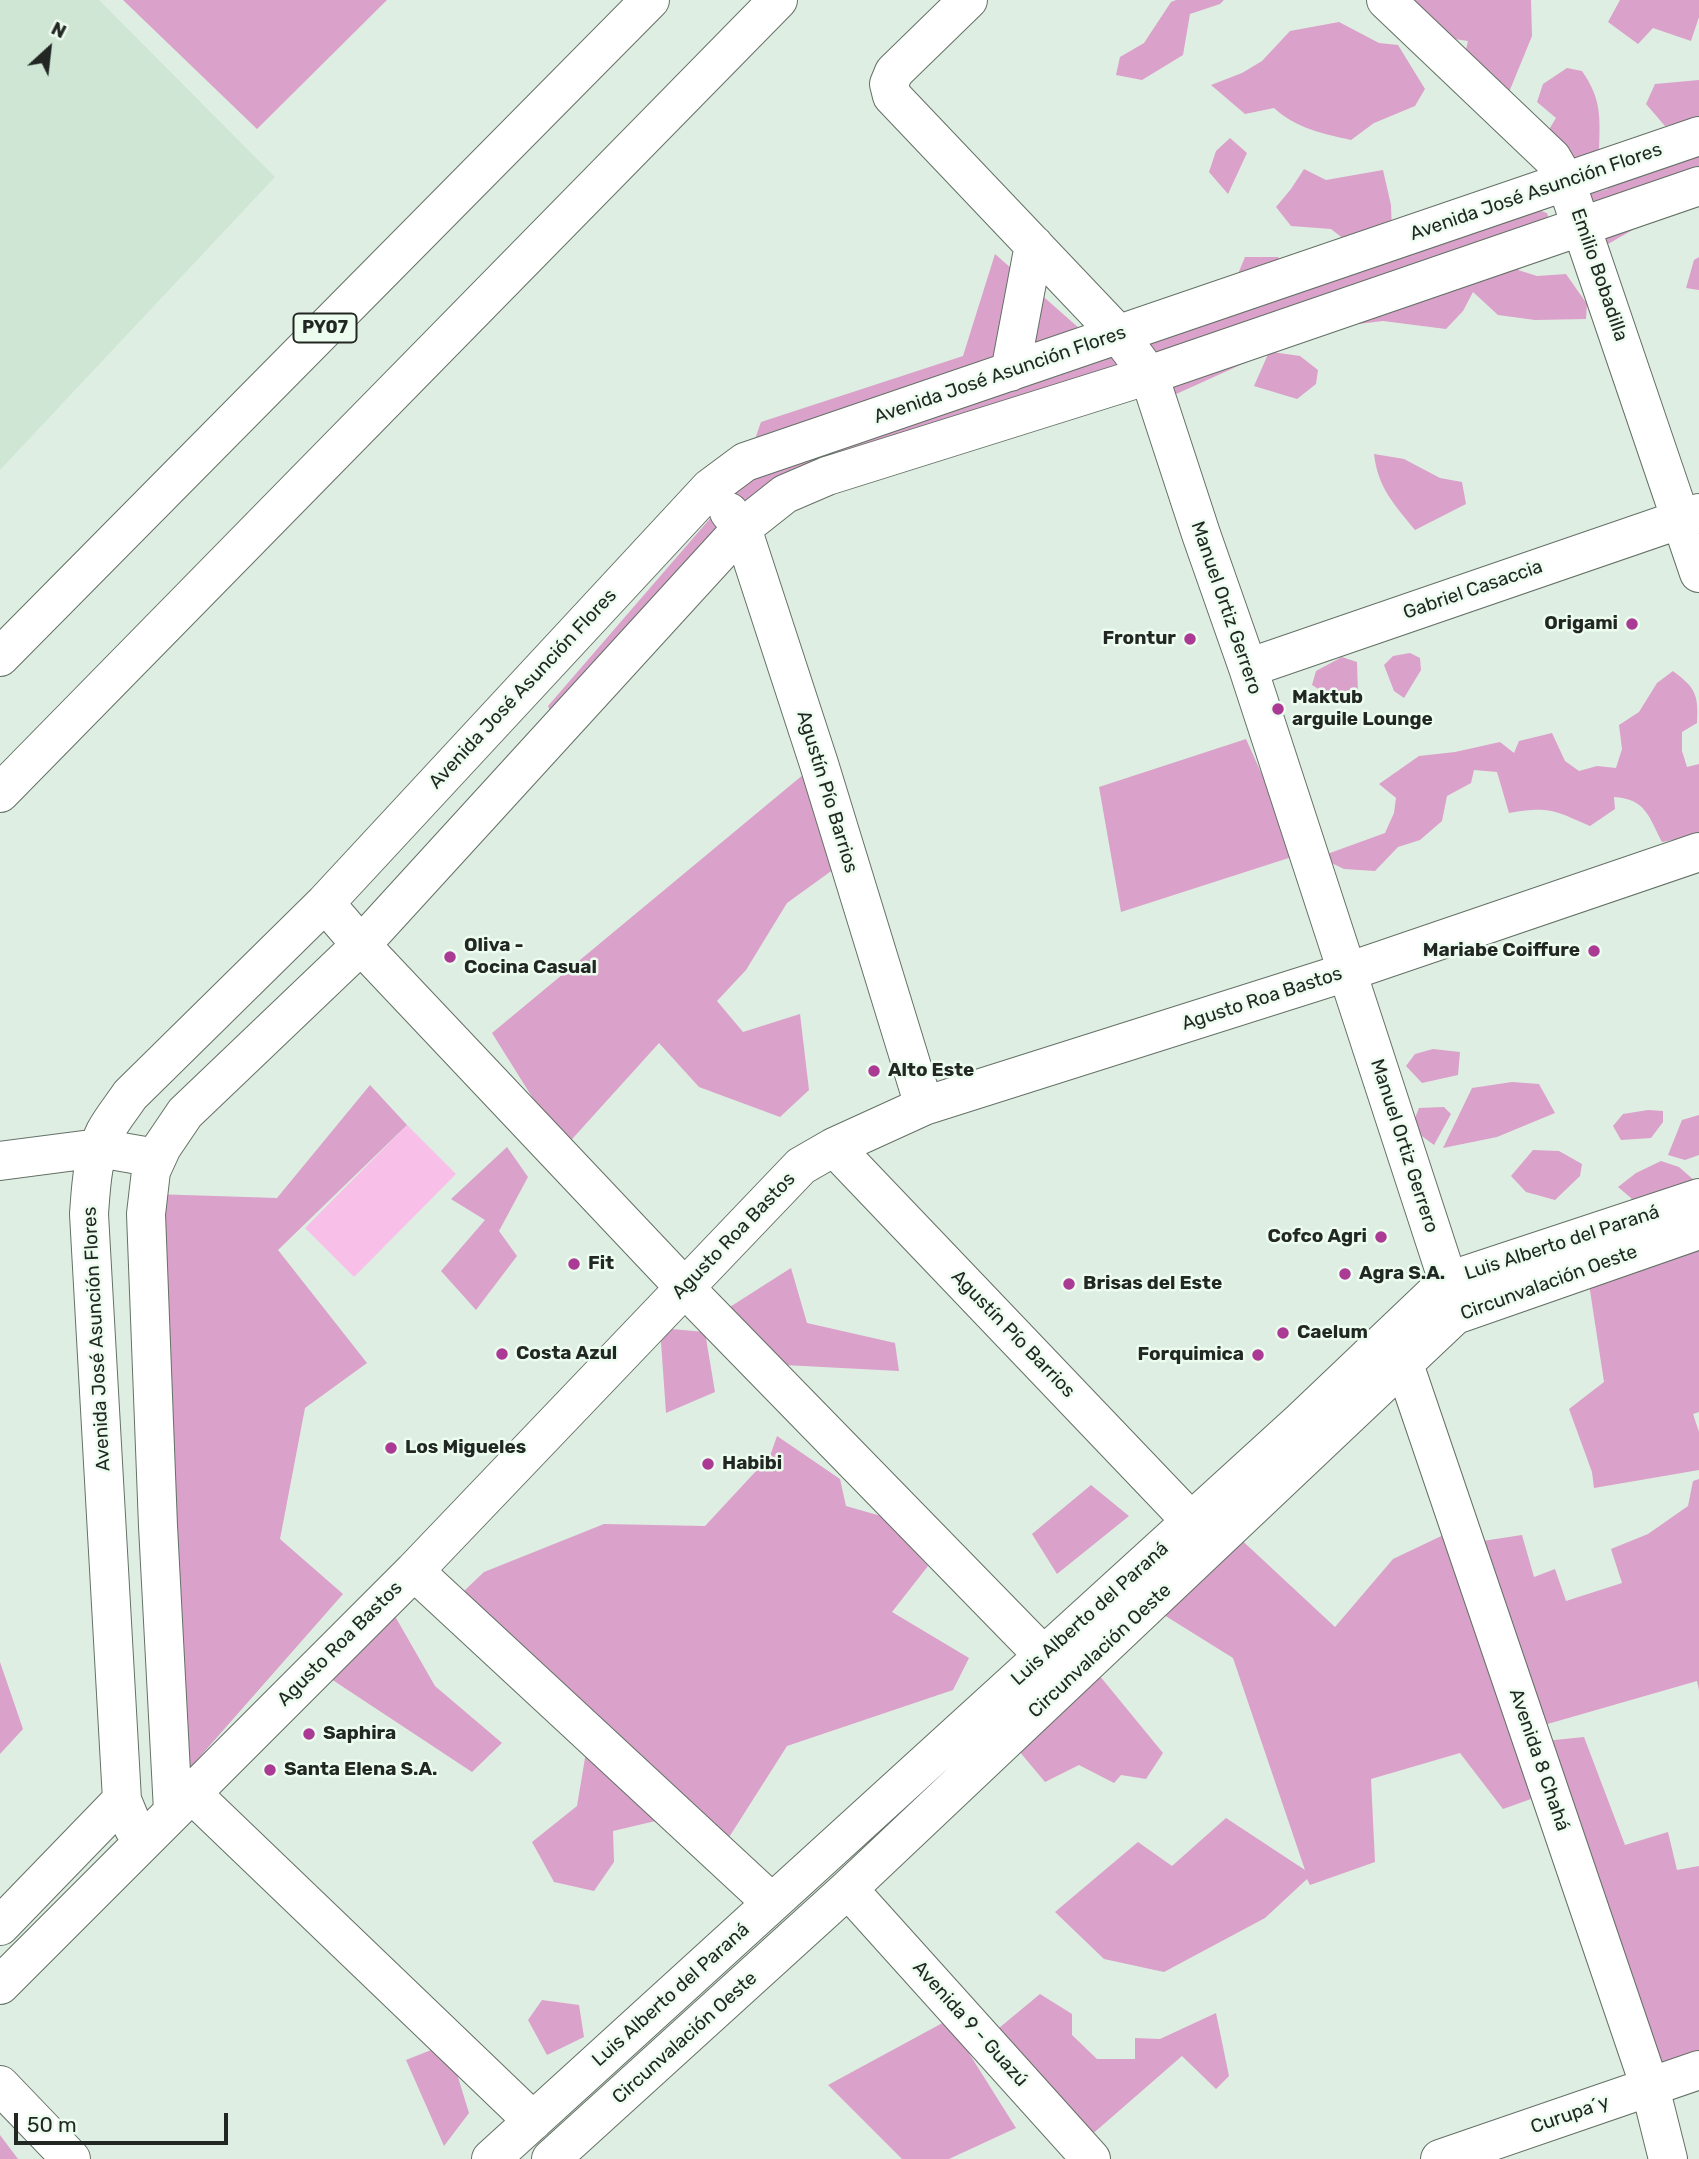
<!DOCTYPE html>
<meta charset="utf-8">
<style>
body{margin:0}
#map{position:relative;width:1699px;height:2159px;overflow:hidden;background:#dfeee2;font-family:Rubik,sans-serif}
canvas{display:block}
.north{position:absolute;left:14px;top:14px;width:70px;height:70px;-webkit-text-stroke:5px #ecfcef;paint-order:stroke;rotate:27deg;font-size:19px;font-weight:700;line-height:28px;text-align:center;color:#222723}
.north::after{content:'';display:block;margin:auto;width:24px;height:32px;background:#222723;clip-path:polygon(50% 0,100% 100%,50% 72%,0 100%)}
.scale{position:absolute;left:14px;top:2113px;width:214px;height:32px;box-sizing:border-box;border:4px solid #222723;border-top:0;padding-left:9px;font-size:21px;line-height:24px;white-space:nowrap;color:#222723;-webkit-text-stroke:5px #ecfcef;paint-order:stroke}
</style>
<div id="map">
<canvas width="1699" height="2159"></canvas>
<div class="north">N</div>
<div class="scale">50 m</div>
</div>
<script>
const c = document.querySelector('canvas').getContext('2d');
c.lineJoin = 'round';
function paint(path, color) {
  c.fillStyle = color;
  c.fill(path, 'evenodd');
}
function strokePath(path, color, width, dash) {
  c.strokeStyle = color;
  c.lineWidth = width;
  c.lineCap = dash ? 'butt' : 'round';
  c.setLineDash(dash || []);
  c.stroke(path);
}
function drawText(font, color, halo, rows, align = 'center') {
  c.font = font + ' Rubik,sans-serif';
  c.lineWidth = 5;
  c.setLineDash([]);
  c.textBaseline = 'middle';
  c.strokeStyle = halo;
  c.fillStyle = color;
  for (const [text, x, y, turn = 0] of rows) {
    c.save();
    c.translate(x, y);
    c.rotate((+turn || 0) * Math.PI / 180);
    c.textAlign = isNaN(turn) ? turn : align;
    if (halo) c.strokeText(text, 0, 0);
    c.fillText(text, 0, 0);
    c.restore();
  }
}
paint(new Path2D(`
 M 0,0 L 99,0 L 275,177 L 0,470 Z`), '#d0e6d4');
paint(new Path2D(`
 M 407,1125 L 456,1174 L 354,1277 L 305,1228 Z`), '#f8bfe8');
paint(new Path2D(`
 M 123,0 L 387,0 L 257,129 Z
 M 1176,0 L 1224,0 L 1220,4 L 1190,14 L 1183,55 L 1142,80 L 1116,75 L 1120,57 L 1144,43 L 1171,2 Z
 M 1414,0 L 1531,0 L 1532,36 L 1505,102 L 1462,66 L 1468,41 L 1441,37 L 1413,18 Z
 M 1620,0 L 1699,0 L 1699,17 L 1691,41 L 1653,28 L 1638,44 L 1608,22 Z
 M 1339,22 L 1379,43 L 1398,45 L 1425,89 L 1415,106 L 1374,123 L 1351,140 C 1324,134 1295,128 1274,108 L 1245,114 L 1211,85 L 1242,73 L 1262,61 L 1290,31 Z
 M 1567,68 L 1582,71 C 1602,100 1600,117 1599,152 L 1699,122 L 1699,192 L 1608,244 L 1580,197 L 1608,189 L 1588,158 L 1571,166 L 1545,136 L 1556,118 L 1537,102 L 1543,84 Z
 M 1699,80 L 1699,119 L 1665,126 L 1646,104 L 1655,84 Z
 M 1230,138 L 1247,153 L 1228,194 L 1209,172 L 1216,151 Z
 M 1304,169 L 1326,180 L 1383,170 L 1391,205 L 1392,232 L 1349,243 L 1331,229 L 1291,226 L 1276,207 L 1291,189 Z
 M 1509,200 L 1547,213 L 1557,243 L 1518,270 L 1537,276 L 1566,274 L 1587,304 L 1586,319 L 1535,320 L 1498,315 L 1473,292 L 1463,311 L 1446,329 L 1383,321 L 1317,329 L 1272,352 L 1300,356 L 1318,370 L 1316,384 L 1297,399 L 1254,386 L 1269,352 L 1174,395 L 1120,315 L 1235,281 L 1245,257 L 1278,257 L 1285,267 Z
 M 995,254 L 1122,366 L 786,513 L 561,739 L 548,706 L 739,485 L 761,422 L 963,356 Z
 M 1699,257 L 1699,290 L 1686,288 L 1694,260 Z
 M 1374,454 L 1404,459 L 1440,478 L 1462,482 L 1466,504 L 1415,530 C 1394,504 1378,488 1374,454 Z
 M 1410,653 L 1420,658 L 1421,670 L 1404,698 L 1394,691 L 1384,665 L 1393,656 Z
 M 1342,657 L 1357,662 L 1358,693 L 1328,695 L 1312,685 L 1316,671 Z
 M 1673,671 C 1694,687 1699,693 1697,723 L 1682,732 L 1682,751 L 1687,767 L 1699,764 L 1699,835 L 1662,842 C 1649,817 1646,799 1614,797 L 1615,809 L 1590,826 C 1554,810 1548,806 1509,813 L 1497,772 L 1474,770 L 1471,783 L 1447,796 L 1442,821 L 1420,840 L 1398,847 L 1375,871 L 1344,869 L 1319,857 L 1385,833 L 1394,813 L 1396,798 L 1379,784 L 1419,756 L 1455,752 L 1500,742 L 1514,753 L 1519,741 L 1552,733 L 1565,761 L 1579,771 L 1597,766 L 1616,768 L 1622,749 L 1619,725 L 1639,712 L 1657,683 Z
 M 1246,739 L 1298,855 L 1121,912 L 1099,787 Z
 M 804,774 L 834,869 L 787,903 L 746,970 L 717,1001 L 743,1032 L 800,1014 L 809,1090 L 780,1117 L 699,1087 L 659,1043 L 564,1148 L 492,1033 Z
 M 1433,1049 L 1460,1052 L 1458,1075 L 1422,1083 L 1406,1066 L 1415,1054 Z
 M 1512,1082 L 1539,1084 L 1555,1113 L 1497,1137 L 1443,1148 L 1472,1088 Z
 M 370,1085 L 407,1125 L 278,1250 L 367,1363 L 305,1408 L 280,1539 L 343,1594 L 190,1768 L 153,1194 L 277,1198 Z
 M 1444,1107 L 1451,1114 L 1434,1145 L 1411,1128 L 1419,1108 Z
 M 1648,1110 L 1663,1111 L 1663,1122 L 1651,1138 L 1621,1140 L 1613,1126 L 1623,1114 Z
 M 1699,1115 L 1699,1155 L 1685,1160 L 1668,1155 L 1682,1120 Z
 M 507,1147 L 528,1177 L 499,1231 L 517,1256 L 476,1310 L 441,1271 L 485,1220 L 451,1199 Z
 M 1533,1150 L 1559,1151 L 1582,1164 L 1580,1176 L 1555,1200 L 1526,1192 L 1511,1176 Z
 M 1661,1161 L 1679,1167 L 1695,1181 L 1640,1217 L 1631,1198 L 1618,1187 L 1636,1173 Z
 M 1699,1248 L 1699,1412 L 1693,1414 L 1699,1432 L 1699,1470 L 1594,1488 L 1592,1472 L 1569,1409 L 1604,1382 L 1589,1284 Z
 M 791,1268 L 807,1323 L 895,1343 L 899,1371 L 784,1365 L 722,1312 Z
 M 660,1328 L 705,1332 L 715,1392 L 666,1413 Z
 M 777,1436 L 840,1479 L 846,1506 L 881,1516 L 928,1566 L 892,1612 L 969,1658 L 953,1690 L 787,1746 L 726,1842 L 464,1591 L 484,1572 L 604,1524 L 705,1526 L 770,1456 Z
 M 1699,1479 L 1699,1690 L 1697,1681 L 1544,1725 L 1476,1542 L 1522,1535 L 1534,1577 L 1555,1569 L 1566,1601 L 1622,1583 L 1611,1549 L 1648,1534 L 1688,1506 L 1693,1481 Z
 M 1091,1485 L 1129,1516 L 1057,1574 L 1032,1534 Z
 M 1456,1529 L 1531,1799 L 1503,1809 L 1460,1753 L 1371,1779 L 1375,1862 L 1310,1885 L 1307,1879 L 1265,1918 L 1164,1972 L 1104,1959 L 1055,1912 L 1138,1842 L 1172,1866 L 1226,1818 L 1305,1870 L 1233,1658 L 1164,1615 L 1234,1533 L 1335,1627 L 1393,1559 Z
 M 392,1611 L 435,1686 L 502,1743 L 472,1772 L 322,1673 Z
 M 0,1662 L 23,1729 L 0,1754 Z
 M 1099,1675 L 1163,1753 L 1146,1779 L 1121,1775 L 1114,1783 L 1079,1765 L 1045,1782 L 1019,1751 Z
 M 589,1734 L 664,1819 L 613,1831 L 614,1862 L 594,1891 L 554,1882 L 532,1842 L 577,1806 Z
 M 1584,1737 L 1625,1845 L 1668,1832 L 1677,1870 L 1699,1866 L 1699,2052 L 1661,2067 L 1545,1741 Z
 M 1040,1994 L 1072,2014 L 1072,2035 L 1097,2059 L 1135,2059 L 1135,2038 L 1160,2039 L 1216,2013 L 1229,2076 L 1216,2089 L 1182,2056 L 1089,2137 L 993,2033 Z
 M 542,2000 L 579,2005 L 584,2037 L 547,2055 L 528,2020 Z
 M 948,2020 L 1016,2128 L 949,2159 L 902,2159 L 828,2085 Z
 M 441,2046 L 457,2074 L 469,2113 L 444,2146 L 406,2060 Z
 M 0,2135 L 18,2159 L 0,2159 Z`), '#daa1ca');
const minor = new Path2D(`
 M 968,0 L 894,72 L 889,84 L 892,96 L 1119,335 L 1149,375 L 1201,534 L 1248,668 L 1448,1281
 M 1386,0 L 1552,158 L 1566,182 L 1699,573
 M 1010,372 L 1034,245
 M 729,512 L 742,528 L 819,764 L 924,1106
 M 1248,668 L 1699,513
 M 325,903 L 361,945 L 685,1288 L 1044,1656
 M 834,1147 L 1191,1521
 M 0,1161 L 99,1148 L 156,1158
 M 1404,1364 L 1650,2087 L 1668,2159
 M 414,1571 L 772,1903
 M 190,1792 L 533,2121
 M 173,1811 L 158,1526 L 146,1214 L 151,1171 L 162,1147 L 185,1113 L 361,945 L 742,528 L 785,494 L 827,476 L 1149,375 L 1699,186
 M 145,1839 L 134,1829 L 122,1800 L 89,1214 C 91,1187 92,1158 105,1132 C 112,1119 122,1107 130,1095 L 325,903 L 710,488 L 745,462 L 1699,136
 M 848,1889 L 1091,2159
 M 0,1926 L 122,1800
 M 0,1985 L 414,1571 L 801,1166 L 834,1147 L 924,1106 L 1347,972 L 1699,852
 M 0,2085 L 71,2159
 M 491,2159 L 1301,1421 L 1448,1281 L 1699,1198
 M 551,2159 L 848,1889 L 1455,1315 L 1699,1230
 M 1440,2159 L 1699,2070`);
const highway = new Path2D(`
 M 0,657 L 650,0
 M 0,793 L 778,0`);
strokePath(minor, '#647166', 40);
strokePath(highway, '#647166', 40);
strokePath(minor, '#fff', 38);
strokePath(highway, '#fff', 38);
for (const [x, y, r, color] of [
 [1632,624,7,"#ab3a95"],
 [1190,639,7,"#ab3a95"],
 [1278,709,7,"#ab3a95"],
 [1594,951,7,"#ab3a95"],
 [450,957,7,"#ab3a95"],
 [874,1071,7,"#ab3a95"],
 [1381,1237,7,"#ab3a95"],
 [574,1264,7,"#ab3a95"],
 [1345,1274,7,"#ab3a95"],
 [1069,1284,7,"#ab3a95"],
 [1283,1333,7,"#ab3a95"],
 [502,1354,7,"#ab3a95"],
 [1258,1355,7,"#ab3a95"],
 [391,1448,7,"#ab3a95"],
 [708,1464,7,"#ab3a95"],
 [309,1734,7,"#ab3a95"],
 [270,1770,7,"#ab3a95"]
]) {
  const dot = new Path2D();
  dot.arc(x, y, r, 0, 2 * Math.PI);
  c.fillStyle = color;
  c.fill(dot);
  strokePath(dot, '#ecfcef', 2.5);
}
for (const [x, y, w] of [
 [325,328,63]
]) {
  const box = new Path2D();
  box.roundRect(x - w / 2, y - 14.5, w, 29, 5);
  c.fillStyle = '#ecfcef';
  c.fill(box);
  strokePath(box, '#222723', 2);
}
drawText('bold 18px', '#222723', null, [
 ["PY07",325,328]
]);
drawText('19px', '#222723', '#ecfcef', [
 ["Avenida José Asunción Flores",1536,192,-19],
 ["Emilio Bobadilla",1599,275,71],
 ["Avenida José Asunción Flores",1000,375,-19],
 ["Gabriel Casaccia",1473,590,-19],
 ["Manuel Ortiz Gerrero",1226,608,71],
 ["Avenida José Asunción Flores",523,689,-47],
 ["Agustín Pío Barrios",827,792,73],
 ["Agusto Roa Bastos",1262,999,-18],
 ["Manuel Ortiz Gerrero",1404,1146,72],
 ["Agusto Roa Bastos",734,1236,-46],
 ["Luis Alberto del Paraná",1562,1243,-18],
 ["Circunvalación Oeste",1549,1283,-20],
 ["Agustín Pío Barrios",1013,1334,46],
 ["Avenida José Asunción Flores",97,1339,-93],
 ["Luis Alberto del Paraná",1090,1614,-42],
 ["Agusto Roa Bastos",340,1644,-45],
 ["Circunvalación Oeste",1100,1651,-43],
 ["Avenida 8 Chahá",1539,1760,71],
 ["Luis Alberto del Paraná",671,1995,-42],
 ["Avenida 9 - Guazú",970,2024,48],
 ["Circunvalación Oeste",685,2038,-42],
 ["Curupa´y",1570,2115,-19]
]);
drawText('bold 19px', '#222723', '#ecfcef', [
 ["Origami",1618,624,"right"],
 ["Frontur",1176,639,"right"],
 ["Maktub",1292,698],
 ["arguile Lounge",1292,720],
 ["Oliva -",464,946],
 ["Cocina Casual",464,968],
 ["Mariabe Coiffure",1580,951,"right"],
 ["Alto Este",888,1071],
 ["Cofco Agri",1367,1237,"right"],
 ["Fit",588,1264],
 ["Agra S.A.",1359,1274],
 ["Brisas del Este",1083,1284],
 ["Caelum",1297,1333],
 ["Costa Azul",516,1354],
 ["Forquimica",1244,1355,"right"],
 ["Los Migueles",405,1448],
 ["Habibi",722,1464],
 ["Saphira",323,1734],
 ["Santa Elena S.A.",284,1770]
], 'left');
</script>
